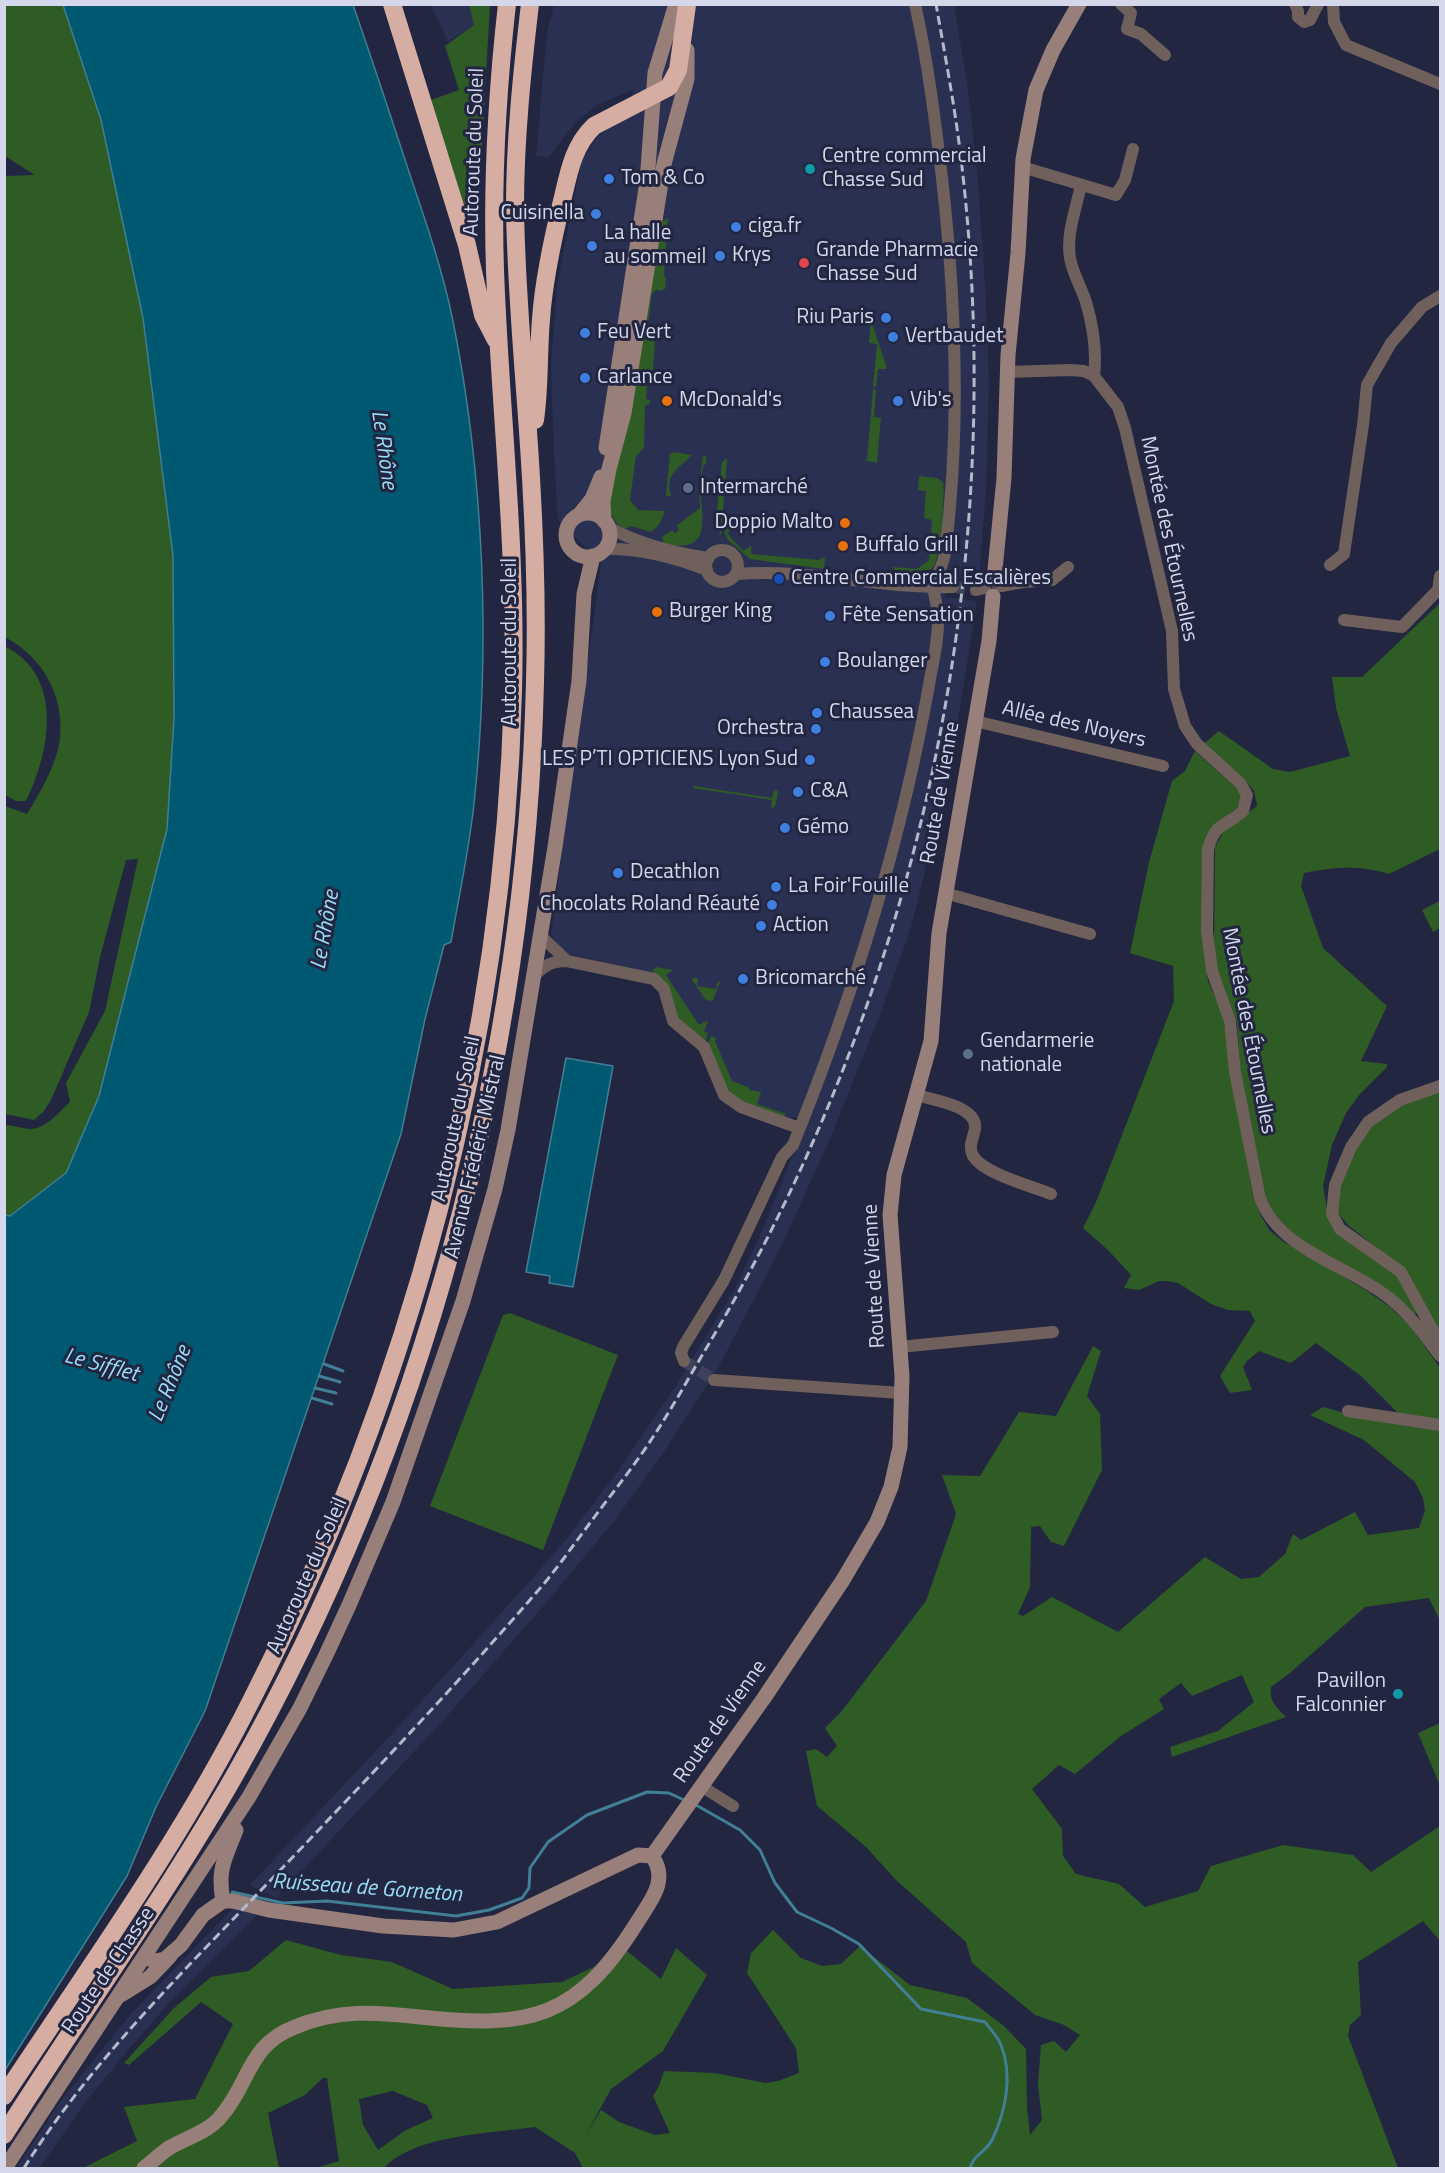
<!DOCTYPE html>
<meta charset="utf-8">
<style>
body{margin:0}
#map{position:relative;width:1445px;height:2173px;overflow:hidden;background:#222641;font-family:"Titillium Web",sans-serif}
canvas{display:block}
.frame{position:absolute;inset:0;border:6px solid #d4d8ea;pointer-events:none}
</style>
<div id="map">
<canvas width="1445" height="2173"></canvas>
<div class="frame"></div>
</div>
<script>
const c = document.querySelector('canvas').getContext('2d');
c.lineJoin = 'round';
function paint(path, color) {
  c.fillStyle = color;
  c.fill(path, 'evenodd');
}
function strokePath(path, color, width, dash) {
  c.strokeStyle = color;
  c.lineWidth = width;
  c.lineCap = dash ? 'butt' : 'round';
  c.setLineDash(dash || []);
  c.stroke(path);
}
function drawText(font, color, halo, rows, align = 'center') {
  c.font = font + ' "Titillium Web",sans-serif';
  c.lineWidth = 6;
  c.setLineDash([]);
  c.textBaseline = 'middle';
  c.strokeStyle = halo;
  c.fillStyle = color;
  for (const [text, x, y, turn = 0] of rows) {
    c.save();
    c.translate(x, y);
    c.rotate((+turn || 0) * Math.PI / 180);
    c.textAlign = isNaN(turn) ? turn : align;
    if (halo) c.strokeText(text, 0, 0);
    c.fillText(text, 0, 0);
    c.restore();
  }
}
paint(new Path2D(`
 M 431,5 L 469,5 L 474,25 L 448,42 Z
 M 554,5 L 954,5 L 968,88 L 978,182 L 985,284 L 989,381 L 986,490 L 979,579 L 952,578 L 945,597 L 977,601 L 959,714 L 937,823 L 910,931 L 881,1012 L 828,1144 L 778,1253 L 718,1368 L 662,1455 L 614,1521 L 552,1596 L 441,1723 L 276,1898 L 250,1885 L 400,1725 L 529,1582 L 567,1538 L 621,1467 L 675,1387 L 734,1290 L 758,1240 L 807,1121 L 794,1117 L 784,1118 L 738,1102 L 674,1009 L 671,991 L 663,979 L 653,973 L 569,954 L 559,946 L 551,934 L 601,564 L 558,520 L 554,457 L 551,365 L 557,285 L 581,163 L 595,140 L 606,130 L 623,120 L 634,89 L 597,105 L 577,121 L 549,157 L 536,156 L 547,32 Z
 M 235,1906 L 258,1914 L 171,2001 L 128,2050 L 84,2104 L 40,2168 L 16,2168 L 62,2099 L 130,2015 Z`), '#2a3051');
paint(new Path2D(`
 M 5,5 L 63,5 L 101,120 L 143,318 L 173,556 L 174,719 L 167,829 L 99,1096 L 66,1173 L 10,1216 L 5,1215 L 5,1125 C 13,1125 20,1128 29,1129 C 45,1130 59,1112 70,1102 L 66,1083 L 105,1011 L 138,859 L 126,860 L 100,957 L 89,1012 L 51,1100 L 44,1111 L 34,1120 L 5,1114 L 5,806 L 27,814 C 40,793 58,762 60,737 C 64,694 42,657 5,637 L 4,176 L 35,175 L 5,156 Z
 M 469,5 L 490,5 L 478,215 L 467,215 L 431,100 L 459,90 L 445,46 L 474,25 Z
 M 668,218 L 664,276 L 666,278 L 665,289 L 660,291 L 656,290 L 652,294 L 648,324 L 655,340 L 652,382 L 647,383 L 646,399 L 650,400 L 650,404 L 645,405 L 644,448 L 636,456 L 630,500 L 638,510 L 665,511 L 659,525 L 651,532 L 631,526 L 624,529 C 614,522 610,515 609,503 L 660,223 Z
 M 871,320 L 886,365 L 886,369 L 878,369 L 876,387 L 873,386 L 877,344 L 869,343 Z
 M 873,389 L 876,390 L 874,417 L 881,418 L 877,463 L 859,459 L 867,460 Z
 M 674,452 L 692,455 C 679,468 664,475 671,496 L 666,496 L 670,454 Z
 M 703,455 L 706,457 L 706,464 L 703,466 C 702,477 700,489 701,500 C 705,533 703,552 664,544 L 662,537 L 672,530 L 675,533 L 679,530 L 677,525 L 700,508 L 699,491 Z
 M 726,459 L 727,459 L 721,536 L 716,522 L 722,462 Z
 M 919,476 L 937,478 L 943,482 C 945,497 942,556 933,567 C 924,579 911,578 898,577 L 893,567 L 917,569 L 929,560 L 932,520 L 924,518 L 926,491 L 918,490 Z
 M 725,528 L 732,528 L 727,533 L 743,551 L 751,546 L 751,554 L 820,560 L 821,558 L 825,558 L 824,569 L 750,559 L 728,540 L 725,534 Z
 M 1440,603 L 1440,849 L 1389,874 C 1357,865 1336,867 1304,873 L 1301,886 L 1323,948 L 1387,1006 L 1361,1061 L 1387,1064 L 1387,1067 L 1360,1094 L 1346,1113 L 1332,1145 L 1323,1186 L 1329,1220 L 1402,1279 L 1408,1289 L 1417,1313 L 1413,1315 C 1406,1308 1400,1301 1393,1295 C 1355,1262 1286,1247 1266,1197 L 1241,1075 L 1237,1023 L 1217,968 L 1214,952 L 1215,847 L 1225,829 L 1257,806 L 1254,791 L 1245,780 L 1202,745 L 1219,731 L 1273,769 L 1290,772 L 1350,756 L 1336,708 L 1332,677 L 1362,677 Z
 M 4,646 C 65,675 50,753 26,801 L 16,801 L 5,795 Z
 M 1195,751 L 1242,793 L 1241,805 L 1213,826 L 1204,956 L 1208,981 L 1223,1016 L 1240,1123 L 1253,1195 L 1260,1214 L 1270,1231 L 1284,1242 L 1364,1289 L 1389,1306 L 1411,1327 L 1440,1368 L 1440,1422 L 1400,1415 L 1361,1376 L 1316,1343 L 1291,1363 L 1259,1351 L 1247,1361 L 1243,1367 L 1252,1390 L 1230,1393 L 1220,1376 L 1255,1321 L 1250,1311 L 1228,1310 L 1211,1304 L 1178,1283 L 1167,1281 L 1159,1281 L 1139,1290 L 1124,1288 L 1131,1275 L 1108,1250 L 1083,1228 L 1096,1202 L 1174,1001 L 1173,966 L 1130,953 L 1149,862 L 1172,781 L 1185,771 Z
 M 694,786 L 772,798 L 774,790 L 778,791 L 776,804 L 773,808 L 771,807 L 772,800 L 693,788 Z
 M 1440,901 L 1440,928 L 1433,932 L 1422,910 Z
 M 656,967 L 673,970 L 666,975 L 699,1025 L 706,1021 L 708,1022 L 704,1031 L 708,1033 L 705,1042 L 675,1015 L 669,986 L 652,971 Z
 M 693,978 L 698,978 L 697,986 L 716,989 L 718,981 L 720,982 L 713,1000 L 709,1001 L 705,999 L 692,980 Z
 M 711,1036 L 716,1038 L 715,1041 L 732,1081 L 750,1088 L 749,1090 L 761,1092 L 757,1104 L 786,1114 L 782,1118 L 730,1096 L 707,1046 Z
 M 1440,1091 L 1440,1332 L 1433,1323 L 1411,1278 L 1401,1267 L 1348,1225 L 1337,1212 L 1337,1188 L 1356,1143 L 1388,1109 Z
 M 510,1313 L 618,1355 L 543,1550 L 430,1506 L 503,1315 Z
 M 1093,1346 L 1101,1351 L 1087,1396 L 1100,1414 L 1102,1470 L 1064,1546 L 1051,1542 L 1040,1526 L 1031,1527 L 1030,1587 L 1018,1614 L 1023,1616 L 1052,1597 L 1118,1632 L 1205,1557 L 1241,1579 L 1259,1577 L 1285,1554 L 1293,1534 L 1301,1540 L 1355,1512 L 1368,1535 L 1419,1528 L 1425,1510 L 1423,1498 L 1415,1482 L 1364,1440 L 1310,1415 L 1323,1407 L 1362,1418 L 1440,1431 L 1440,1621 L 1429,1598 L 1365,1607 L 1290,1673 L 1271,1687 C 1269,1701 1276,1707 1286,1717 L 1172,1757 L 1170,1747 L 1218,1731 L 1254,1702 L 1242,1675 L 1192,1696 L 1181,1683 L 1159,1699 L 1164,1709 L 1121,1736 L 1075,1774 L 1059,1765 L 1032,1789 L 1062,1829 L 1063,1856 L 1076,1874 L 1119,1884 L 1145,1907 L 1198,1891 L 1211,1866 L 1283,1845 L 1353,1855 L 1371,1872 L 1440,1826 L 1440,1941 L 1423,1921 L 1358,1962 L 1361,2015 L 1350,2025 L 1348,2036 L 1398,2168 L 583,2168 L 575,2153 L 535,2127 C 492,2133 414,2135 384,2168 L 316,2168 L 339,2161 L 327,2078 L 323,2078 L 305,2095 L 268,2113 L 279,2168 L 83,2168 L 137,2141 L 124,2107 L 195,2099 L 233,2024 L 201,2002 L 129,2065 L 124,2063 L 174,2008 L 211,1977 L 249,1971 L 286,1940 L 341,1955 L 392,1962 L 453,1989 L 562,1982 L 627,1951 L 661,1979 L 676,1948 L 707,1975 L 663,2051 L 611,2089 L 585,2136 L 601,2110 L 619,2122 L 655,2135 L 670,2133 L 653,2096 L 659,2086 L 664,2071 L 715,2073 L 765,2083 L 778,2081 L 799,2073 L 796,2048 L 747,1973 L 751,1953 L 773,1930 L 801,1958 L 822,1966 L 841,1964 L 860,1946 L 910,1985 L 967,1998 L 1004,2026 L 1026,2049 L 1027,2107 L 1030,2135 L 1042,2120 L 1038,2085 L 1041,2045 L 1054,2041 L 1066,2052 L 1080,2035 L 1064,2025 L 1035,2015 L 972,1963 L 966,1942 L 896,1880 L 866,1847 L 817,1806 L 806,1751 L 816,1749 L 827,1757 L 837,1746 L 825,1728 L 841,1712 L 926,1601 L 956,1514 L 942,1475 L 980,1476 L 1019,1412 L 1056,1416 ZM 393,2091 L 427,2105 L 433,2118 L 406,2130 L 378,2150 L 363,2125 L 359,2099 Z
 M 1440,1723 L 1440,1780 L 1438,1781 L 1418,1733 Z`), '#2e5c24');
const water = new Path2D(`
 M 63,5 L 353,5 C 373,62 392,120 411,178 C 427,225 443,272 453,321 C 484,477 491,646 474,804 C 469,850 459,896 451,942 L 444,945 L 425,1019 L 401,1134 L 205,1711 L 156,1807 L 127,1876 L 5,2070 L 5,1215 L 10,1216 L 66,1173 L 99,1096 L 167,829 L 174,719 L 173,556 L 143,318 L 101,120 Z
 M 566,1058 L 613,1066 L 573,1287 L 549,1283 L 550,1276 L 526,1272 Z`);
paint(water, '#005970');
strokePath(water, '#407f95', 1.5);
strokePath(new Path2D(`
 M 324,1364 L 343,1371
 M 319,1376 L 340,1382
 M 315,1388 L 336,1393
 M 312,1398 L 332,1404
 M 696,1805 L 740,1830 L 760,1850 L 775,1883 L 797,1912 L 831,1928 L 859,1944 L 921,2009 L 985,2022 C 990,2029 998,2037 1001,2045 C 1013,2075 1006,2111 992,2140 C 986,2152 974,2154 970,2168
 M 232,1892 L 283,1903 L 327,1901 L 456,1916 L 489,1910 L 522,1898 L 529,1888 L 530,1868 L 548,1842 L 587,1815 L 647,1792 L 669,1793 L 684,1800`), '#407f95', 3);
strokePath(new Path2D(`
 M 953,587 L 976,590
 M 684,1361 L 714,1380`), '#3d415a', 12, [12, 6]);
strokePath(new Path2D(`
 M 1121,4 L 1131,13 L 1127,29 L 1141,34 L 1165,55
 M 1295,4 L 1298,11 L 1298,17 L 1304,22 L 1310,20 L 1318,4
 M 1333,4 L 1334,22 L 1346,45 L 1440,84
 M 1022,167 L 1116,195 L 1125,180 L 1133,149
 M 1081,185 C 1076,209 1066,234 1070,258 C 1073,274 1081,287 1086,302 C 1093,326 1097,351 1094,376
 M 1007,372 L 1070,370 L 1084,371 L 1094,376 L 1118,407 L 1125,428 L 1172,631 L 1174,689 L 1185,726 L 1197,744 L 1241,784 L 1247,795 L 1243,811 C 1224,828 1216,821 1208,849 L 1207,931 L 1212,971 L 1230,1021 L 1235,1072 L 1260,1198 C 1279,1250 1347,1265 1388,1297 C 1409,1313 1425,1336 1440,1356
 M 608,527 C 639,544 674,553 709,558
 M 605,549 C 641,548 674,557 707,570
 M706 566a16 16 0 1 1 32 0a16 16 0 1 1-32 0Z
 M 1330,565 L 1344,554 L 1363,425 L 1367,385 L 1391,343 L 1422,307 L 1440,296
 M 736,574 C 809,568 880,589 953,587
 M 1001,586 L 1023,582 L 1052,580 L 1068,567
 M 976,590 L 985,588
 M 1344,620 L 1402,627 L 1438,590 L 1440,576
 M 975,721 L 1163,766
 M 945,893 L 1090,934
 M 541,936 L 567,961
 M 535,975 C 545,965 552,961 567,961 L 654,979 L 664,989 L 673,1021 L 704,1047 L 724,1095 L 741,1107 L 799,1128
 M 1440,1086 L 1400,1100 L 1368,1122 L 1351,1147 L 1335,1185 L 1332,1214 L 1340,1229 L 1401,1272 L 1431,1327 L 1440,1340
 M 916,1095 C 933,1100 978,1106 975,1129 C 973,1139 968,1146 973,1156 C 984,1174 1032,1186 1051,1194
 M 899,1347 L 1053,1332
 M 684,1361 L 681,1353 L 683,1347 L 724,1280 L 782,1157 L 793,1145 C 853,997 901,842 929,685 C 933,662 939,638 938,615 C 938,606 933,595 934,586 C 936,575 944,564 945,553 C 961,429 956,302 942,178 C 935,120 928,62 915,4
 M 714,1380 L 901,1393
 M 1348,1411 L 1440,1425
 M 701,1786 L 733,1806`), '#70605c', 12);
strokePath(new Path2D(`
 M 606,448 L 647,182 L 655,73 L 676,4
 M566 535a22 22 0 1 1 44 0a22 22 0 1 1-44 0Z
 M 580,514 L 592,499 L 601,477
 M 604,521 L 603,501 L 609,469 L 624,413 L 664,164 L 687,79 L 687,50
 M 994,580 L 1004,478 L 1008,355 L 1018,253 L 1023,159 L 1036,90 L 1053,50 L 1079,4
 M 652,1856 L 764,1698 L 843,1580 L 877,1522 L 891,1487 L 900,1447 L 902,1376 L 890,1215 L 894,1175 L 931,1041 L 939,933 L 989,641 L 993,596
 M 223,1901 C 217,1869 225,1859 236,1830
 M 144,1957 L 155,1961 L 165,1959 L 181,1945 L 203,1915 L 223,1901 L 233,1901 L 269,1910 L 383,1926 L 454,1930 L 497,1922 L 638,1855 L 652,1856
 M 121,1995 L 150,1977 L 170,1956
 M 5,2168 L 249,1797 L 300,1708 L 326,1655 L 350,1603 L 393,1502 L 463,1301 L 495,1189 L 508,1130 L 555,847 L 579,681 L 584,594 L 593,556
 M 144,2168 C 152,2162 160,2154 169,2148 C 187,2137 208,2133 222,2115 C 250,2082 248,2045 295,2027 C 338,2009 375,2012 420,2017 C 530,2029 577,2019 638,1921 C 651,1900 669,1880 652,1856`), '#997f79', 15);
strokePath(new Path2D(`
 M 392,4 L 467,245 L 483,315 L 496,340
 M 535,420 C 540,386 538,353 541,319 C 544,277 553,237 563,197 C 569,171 574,145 594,126 L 669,87 L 678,70 L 687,5
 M 4,2096 C 90,1966 181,1840 251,1701 C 411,1389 504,1042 513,691 C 517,550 500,410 495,270 C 492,181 497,93 507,4
 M 4,2135 C 81,2013 165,1898 236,1773 C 423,1443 526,1061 535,682 C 537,614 535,546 531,478 C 526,388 516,298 515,207 C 515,140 522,72 530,4`), '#d5ada2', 18);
strokePath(new Path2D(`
 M 24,2168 C 90,2063 180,1975 265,1886 C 359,1788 453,1689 542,1586 C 558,1567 572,1547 587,1527 C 609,1497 633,1468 653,1437 C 671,1410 687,1381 704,1352 C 915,1002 1008,582 963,176 C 957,118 946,61 936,4`), '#b5b9cc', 3, [9, 4.5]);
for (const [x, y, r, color] of [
 [810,169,6,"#0f9aa8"],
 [609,179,6,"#3f7fe0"],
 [596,214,6,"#3f7fe0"],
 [736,227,6,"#3f7fe0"],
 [592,246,6,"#3f7fe0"],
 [720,256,6,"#3f7fe0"],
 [804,263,6,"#e0444e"],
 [886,318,6,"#3f7fe0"],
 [585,333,6,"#3f7fe0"],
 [893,337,6,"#3f7fe0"],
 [585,378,6,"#3f7fe0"],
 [667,401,6,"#e8710a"],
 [898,401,6,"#3f7fe0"],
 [688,488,6,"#5c6f8a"],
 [845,523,6,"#e8710a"],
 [843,546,6,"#e8710a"],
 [779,579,6,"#1a4fb4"],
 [657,612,6,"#e8710a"],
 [830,616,6,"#3f7fe0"],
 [825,662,6,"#3f7fe0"],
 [817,713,6,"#3f7fe0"],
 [816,729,6,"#3f7fe0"],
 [810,760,6,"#3f7fe0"],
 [798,792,6,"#3f7fe0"],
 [785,828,6,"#3f7fe0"],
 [618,873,6,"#3f7fe0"],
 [776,887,6,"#3f7fe0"],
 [772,905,6,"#3f7fe0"],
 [761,926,6,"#3f7fe0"],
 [743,979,6,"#3f7fe0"],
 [968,1054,6,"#5c6f8a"],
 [1398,1694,6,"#0f9aa8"]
]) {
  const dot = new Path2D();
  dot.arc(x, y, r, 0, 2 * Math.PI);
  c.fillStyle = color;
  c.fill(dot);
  strokePath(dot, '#222641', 2);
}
drawText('21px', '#d4d8ea', '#222641', [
 ["Autoroute du Soleil",475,152,-88],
 ["Montée des Étournelles",1168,539,78],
 ["Autoroute du Soleil",511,642,-90],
 ["Allée des Noyers",1074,725,13],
 ["Route de Vienne",941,793,-80],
 ["Montée des Étournelles",1248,1031,79],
 ["Autoroute du Soleil",457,1119,-78],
 ["Avenue Frédéric Mistral",476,1157,-77],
 ["Route de Vienne",875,1276,-93],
 ["Autoroute du Soleil",308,1576,-66],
 ["Route de Vienne",721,1722,-55],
 ["Route de Chasse",109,1971,-56]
]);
drawText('21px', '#d4d8ea', '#222641', [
 ["Centre commercial",822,157],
 ["Chasse Sud",822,181],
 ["Tom & Co",621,179],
 ["Cuisinella",584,214,"right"],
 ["ciga.fr",748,227],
 ["La halle",604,234],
 ["au sommeil",604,258],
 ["Grande Pharmacie",816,251],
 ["Chasse Sud",816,275],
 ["Krys",732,256],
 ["Riu Paris",874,318,"right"],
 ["Feu Vert",597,333],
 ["Vertbaudet",905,337],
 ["Carlance",597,378],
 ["McDonald's",679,401],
 ["Vib's",910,401],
 ["Intermarché",700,488],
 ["Doppio Malto",833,523,"right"],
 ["Buffalo Grill",855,546],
 ["Centre Commercial Escalières",791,579],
 ["Burger King",669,612],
 ["Fête Sensation",842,616],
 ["Boulanger",837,662],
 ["Chaussea",829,713],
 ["Orchestra",804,729,"right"],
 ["LES P’TI OPTICIENS Lyon Sud",798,760,"right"],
 ["C&A",810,792],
 ["Gémo",797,828],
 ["Decathlon",630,873],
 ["La Foir'Fouille",788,887],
 ["Chocolats Roland Réauté",760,905,"right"],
 ["Action",773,926],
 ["Bricomarché",755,979],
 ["Gendarmerie",980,1042],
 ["nationale",980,1066],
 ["Pavillon",1386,1682,"right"],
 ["Falconnier",1386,1706,"right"]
], 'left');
drawText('italic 22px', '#99def9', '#222641', [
 ["Le Rhône",383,450,82],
 ["Le Rhône",326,930,-80],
 ["Le Sifflet",101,1366,15],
 ["Le Rhône",171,1384,-68],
 ["Ruisseau de Gorneton",367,1889,4]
]);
</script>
